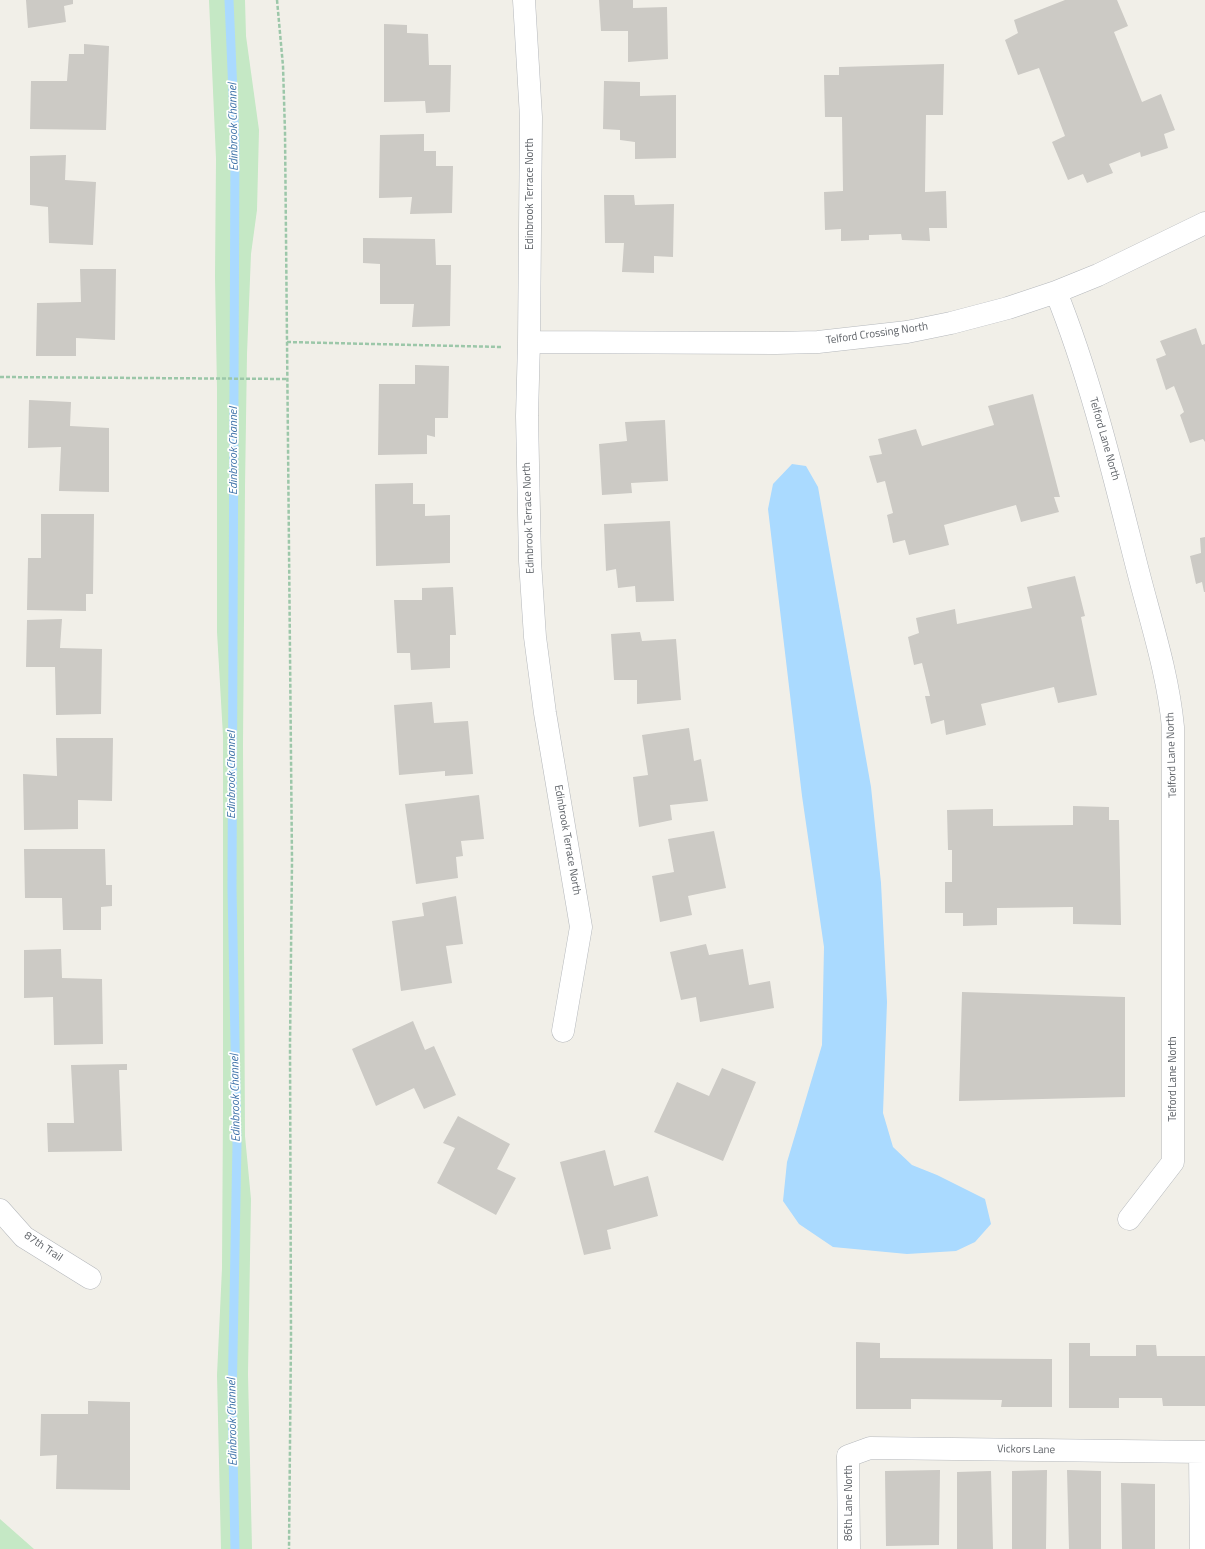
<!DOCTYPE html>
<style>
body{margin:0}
canvas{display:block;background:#f1efe8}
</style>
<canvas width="1205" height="1549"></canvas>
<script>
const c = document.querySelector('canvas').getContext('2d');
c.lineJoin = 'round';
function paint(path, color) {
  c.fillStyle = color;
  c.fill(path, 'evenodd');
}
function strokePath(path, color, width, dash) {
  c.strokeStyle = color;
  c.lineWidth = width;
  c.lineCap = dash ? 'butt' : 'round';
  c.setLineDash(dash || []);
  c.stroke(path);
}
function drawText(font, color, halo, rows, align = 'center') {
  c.font = font + ' "Titillium Web",sans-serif';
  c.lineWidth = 3.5;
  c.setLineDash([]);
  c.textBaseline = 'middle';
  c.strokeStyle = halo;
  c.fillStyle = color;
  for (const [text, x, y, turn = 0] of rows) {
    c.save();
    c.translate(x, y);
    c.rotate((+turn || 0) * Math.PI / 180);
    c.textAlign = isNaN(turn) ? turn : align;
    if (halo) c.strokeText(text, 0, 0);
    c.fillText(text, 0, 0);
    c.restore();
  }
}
paint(new Path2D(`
 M 209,0 L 245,0 L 246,36 L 259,130 L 257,210 L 251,254 L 247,354 L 245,487 L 243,745 L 245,1136 L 251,1199 L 248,1374 L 252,1549 L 221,1549 L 217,1375 L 222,1268 L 223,1107 L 223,736 L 217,632 L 217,390 L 215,276 L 216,159 Z
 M 0,1519 L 34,1549 L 0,1549 Z`), '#c5e8c5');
paint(new Path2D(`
 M 792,464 L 806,466 L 818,487 L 871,787 L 881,883 L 887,1002 L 883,1113 L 893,1147 L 912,1165 L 937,1175 L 985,1199 L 991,1224 L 975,1242 L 956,1251 L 907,1254 L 833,1247 L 799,1224 L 783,1201 L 787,1162 L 822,1045 L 824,947 L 802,796 L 768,509 L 773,484 Z`), '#aadaff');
strokePath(new Path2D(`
 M 229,0 L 235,140 L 232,888 L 237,1144 L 232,1405 L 235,1549`), '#aadaff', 9);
paint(new Path2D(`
 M 26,0 L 73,0 L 73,4 L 64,6 L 66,22 L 28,28 Z
 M 599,0 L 633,0 L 633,8 L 667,7 L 668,59 L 628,62 L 628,31 L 601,31 Z
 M 1065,0 L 1117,0 L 1128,26 L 1114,32 L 1142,102 L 1161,94 L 1175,130 L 1164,134 L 1168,148 L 1141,157 L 1140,152 L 1109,164 L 1113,173 L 1087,183 L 1083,174 L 1068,180 L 1052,142 L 1065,136 L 1039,68 L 1018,75 L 1005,40 L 1018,33 L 1014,20 Z
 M 384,24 L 407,25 L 407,33 L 428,34 L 429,65 L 451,65 L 450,112 L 426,113 L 425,101 L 384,102 Z
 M 84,44 L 109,46 L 106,130 L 30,129 L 31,81 L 67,81 L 69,54 L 84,54 Z
 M 944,64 L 943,115 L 926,115 L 925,192 L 946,191 L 947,228 L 929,228 L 930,241 L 902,240 L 901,234 L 869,235 L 869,240 L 841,241 L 841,229 L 825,230 L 824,192 L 843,191 L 842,117 L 825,117 L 824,75 L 839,75 L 839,67 Z
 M 604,81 L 640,82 L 640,96 L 676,95 L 676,158 L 635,159 L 635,142 L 620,140 L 620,130 L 603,129 Z
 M 424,134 L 424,151 L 436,151 L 436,166 L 453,166 L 452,213 L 410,214 L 412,197 L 379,198 L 380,135 Z
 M 66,155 L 65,180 L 96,182 L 93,245 L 49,243 L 48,207 L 30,205 L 30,156 Z
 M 604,195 L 634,195 L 635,205 L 674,204 L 673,257 L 654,256 L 654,273 L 622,272 L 624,243 L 605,243 Z
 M 363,238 L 435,239 L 436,265 L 451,265 L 450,326 L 412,327 L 414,304 L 380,304 L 380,264 L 363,263 Z
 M 80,269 L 116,269 L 115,340 L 76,338 L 76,356 L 36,356 L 37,303 L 81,302 Z
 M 1196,328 L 1202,345 L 1205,344 L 1205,442 L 1203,439 L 1190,443 L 1180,415 L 1184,412 L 1174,386 L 1166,390 L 1156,359 L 1166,355 L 1160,341 Z
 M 415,365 L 449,366 L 448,418 L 435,418 L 435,437 L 427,435 L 427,454 L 378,455 L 379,384 L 415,384 Z
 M 1033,394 L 1060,497 L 1054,497 L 1059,512 L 1021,522 L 1016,505 L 944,525 L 949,545 L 909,555 L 905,540 L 893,543 L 887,515 L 893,513 L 885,481 L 877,483 L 869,456 L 882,454 L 878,439 L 916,429 L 922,446 L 994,425 L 988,406 Z
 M 29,400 L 71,402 L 70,426 L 109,428 L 109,492 L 59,491 L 61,447 L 28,448 Z
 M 665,420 L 668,481 L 631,483 L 632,493 L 602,495 L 599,444 L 627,441 L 625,422 Z
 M 413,483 L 413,504 L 425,504 L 425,516 L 450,515 L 450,563 L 376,566 L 375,484 Z
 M 41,514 L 94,514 L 93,594 L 86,594 L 86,611 L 27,610 L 28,558 L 41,558 Z
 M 670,521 L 674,601 L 636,602 L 635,586 L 618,588 L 616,569 L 606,571 L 604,524 Z
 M 1205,537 L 1205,592 L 1204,592 L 1202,582 L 1196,584 L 1190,556 L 1201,553 L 1200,538 Z
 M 1075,576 L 1085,616 L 1081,617 L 1097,695 L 1058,703 L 1054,687 L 981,704 L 986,725 L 946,735 L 944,720 L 931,724 L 925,696 L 930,696 L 922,663 L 914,665 L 908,637 L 919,633 L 916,618 L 955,609 L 957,624 L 1032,608 L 1027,587 Z
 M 453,587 L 456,635 L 450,635 L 450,668 L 411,670 L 410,653 L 397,653 L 394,600 L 422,600 L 422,588 Z
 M 62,619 L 60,648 L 102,649 L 101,714 L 56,715 L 55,667 L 26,667 L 27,620 Z
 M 640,632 L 642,641 L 676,639 L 681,700 L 637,704 L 637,680 L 614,680 L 611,634 Z
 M 432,702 L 434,723 L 468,721 L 473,774 L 445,776 L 445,771 L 399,775 L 394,705 Z
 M 689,728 L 694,761 L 701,759 L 708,801 L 670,805 L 672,820 L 639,827 L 633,777 L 648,775 L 642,735 Z
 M 56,738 L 113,738 L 112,801 L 78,800 L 78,829 L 24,830 L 23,774 L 57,776 Z
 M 479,795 L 484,839 L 461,841 L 463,856 L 456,857 L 458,878 L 416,884 L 405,804 Z
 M 1073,806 L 1109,807 L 1109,820 L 1119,820 L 1121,925 L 1073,924 L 1073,907 L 997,908 L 997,925 L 963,926 L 963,913 L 945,913 L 945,882 L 952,882 L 952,850 L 948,850 L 947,810 L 993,809 L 993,826 L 1073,825 Z
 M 714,831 L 726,888 L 688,896 L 692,915 L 660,922 L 652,876 L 674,872 L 668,839 Z
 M 24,849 L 105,849 L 106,885 L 112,885 L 112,906 L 101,907 L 101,930 L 63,930 L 62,898 L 25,898 Z
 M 456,896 L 463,944 L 446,946 L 452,983 L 401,991 L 392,921 L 424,916 L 422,903 Z
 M 706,944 L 709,955 L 743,949 L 749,985 L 770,981 L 774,1008 L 700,1022 L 696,997 L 681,1000 L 670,952 Z
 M 61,949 L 62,978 L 102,979 L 103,1044 L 54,1045 L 53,997 L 24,998 L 24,950 Z
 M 962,992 L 1125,997 L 1125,1097 L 959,1101 Z
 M 413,1021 L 425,1050 L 434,1046 L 456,1095 L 424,1109 L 414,1088 L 376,1106 L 352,1049 Z
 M 127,1064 L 127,1070 L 119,1070 L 122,1151 L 48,1152 L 47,1123 L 74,1123 L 71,1065 Z
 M 722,1068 L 756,1082 L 723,1161 L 654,1132 L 677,1082 L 709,1096 Z
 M 458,1116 L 510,1144 L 497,1169 L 516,1178 L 496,1215 L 437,1183 L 455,1148 L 443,1143 Z
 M 605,1150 L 614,1186 L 648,1176 L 658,1216 L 607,1230 L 611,1249 L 584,1255 L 560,1162 Z
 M 856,1342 L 880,1343 L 880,1358 L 1052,1359 L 1052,1407 L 1001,1407 L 1002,1400 L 911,1399 L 911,1409 L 856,1409 Z
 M 1069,1343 L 1090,1343 L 1090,1356 L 1136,1356 L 1136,1345 L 1156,1345 L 1157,1356 L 1205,1356 L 1205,1406 L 1163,1406 L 1162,1398 L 1119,1398 L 1119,1408 L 1069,1408 Z
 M 88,1401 L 130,1402 L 130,1490 L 56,1489 L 57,1455 L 40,1456 L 41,1414 L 88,1414 Z
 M 940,1470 L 939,1545 L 886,1546 L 885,1471 Z
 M 1047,1470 L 1046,1549 L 1012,1549 L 1012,1471 Z
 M 1067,1470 L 1101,1471 L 1101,1549 L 1069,1549 Z
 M 991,1471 L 993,1549 L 957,1549 L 957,1472 Z
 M 1121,1483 L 1155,1484 L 1155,1549 L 1122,1549 Z`), '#cccac5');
const minor = new Path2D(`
 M 524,0 L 531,117 L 529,342 L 527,416 L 530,561 L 535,637 L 545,713 L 581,927 L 563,1031
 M 1056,292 C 1092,382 1114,477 1138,571 C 1151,622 1168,674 1173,727 L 1173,1162 L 1129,1219
 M 529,342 L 776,343 L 818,342 L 907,332 L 951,323 L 1008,308 L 1056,292 L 1098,275 L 1205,223
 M 0,1210 L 24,1237 L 90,1278
 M 1200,1452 L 1201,1549
 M 849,1549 L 848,1456 L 870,1448 L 1205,1452`);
strokePath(minor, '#b5b8bc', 23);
strokePath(new Path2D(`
 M 277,0 L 283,66 L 285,132 L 292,861 L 290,1045 L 291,1337 L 289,1549
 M 287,342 L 502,347
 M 0,377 L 286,379`), '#9cc7a9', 2.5, [4, 2]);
strokePath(minor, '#fff', 22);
drawText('11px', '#5f6368', '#fff', [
 ["Edinbrook Terrace North",530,194,-90],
 ["Telford Crossing North",877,334,-8],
 ["Telford Lane North",1104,439,74],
 ["Edinbrook Terrace North",529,518,-92],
 ["Telford Lane North",1172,755,-92],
 ["Edinbrook Terrace North",567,840,80],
 ["Telford Lane North",1173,1079,-90],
 ["87th Trail",43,1247,34],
 ["Vickors Lane",1026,1450,1],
 ["86th Lane North",849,1503,-90]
]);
drawText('italic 12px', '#4174aa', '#fff', [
 ["Edinbrook Channel",234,127,-91],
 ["Edinbrook Channel",234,451,-90],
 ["Edinbrook Channel",232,775,-90],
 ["Edinbrook Channel",236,1098,-91],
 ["Edinbrook Channel",233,1422,-91]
]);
</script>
